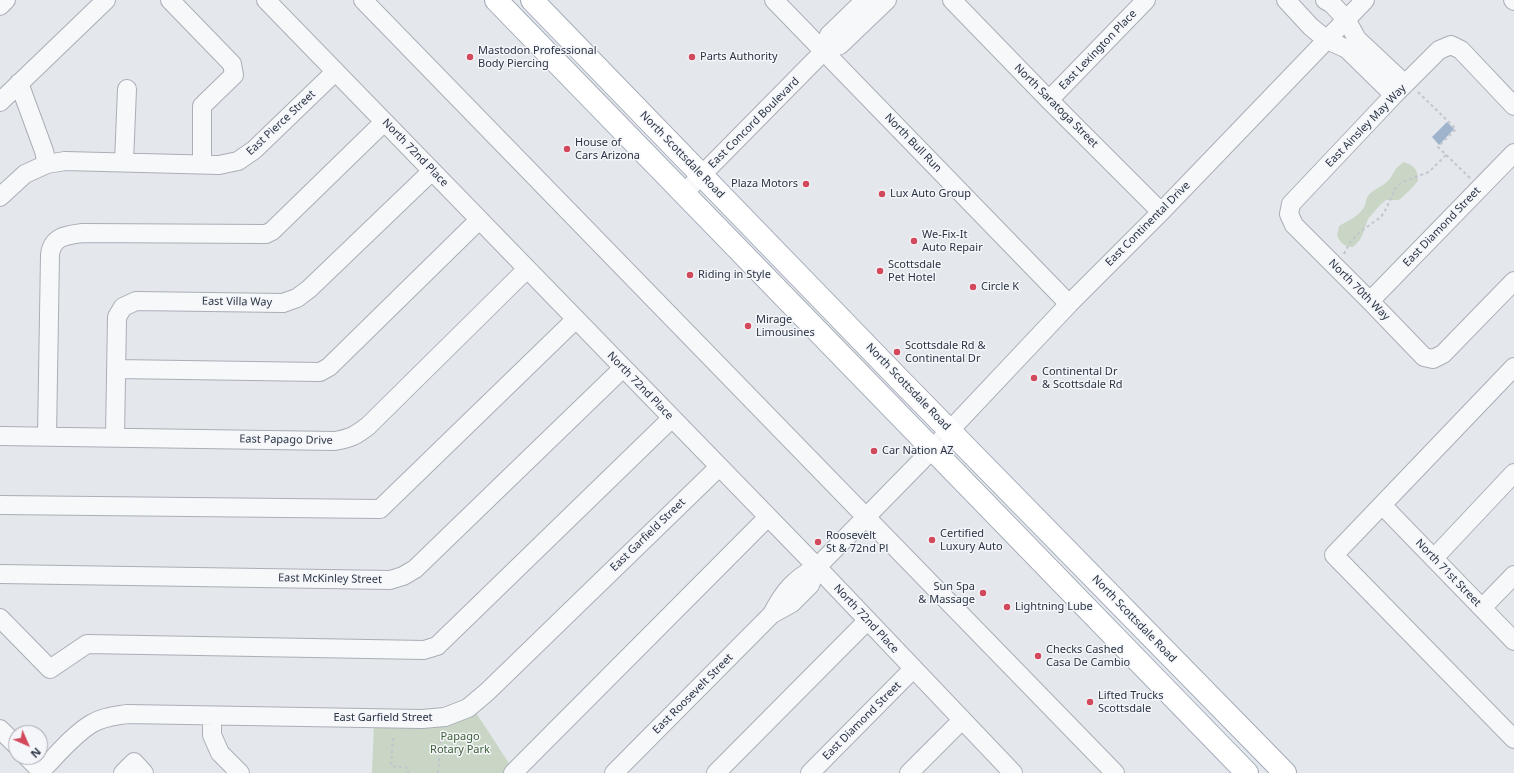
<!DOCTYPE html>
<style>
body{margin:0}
#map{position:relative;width:1514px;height:773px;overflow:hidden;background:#e4e7ec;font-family:"Noto Sans",sans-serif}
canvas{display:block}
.north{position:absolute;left:8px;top:725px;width:40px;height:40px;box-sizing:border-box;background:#f4f6f9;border:1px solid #a4a8b1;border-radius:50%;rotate:135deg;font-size:11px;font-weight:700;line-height:16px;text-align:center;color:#2b3445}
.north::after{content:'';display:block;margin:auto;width:14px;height:18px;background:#d1495b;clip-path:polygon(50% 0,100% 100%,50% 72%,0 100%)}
</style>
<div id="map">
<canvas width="1514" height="773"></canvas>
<div class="north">N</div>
</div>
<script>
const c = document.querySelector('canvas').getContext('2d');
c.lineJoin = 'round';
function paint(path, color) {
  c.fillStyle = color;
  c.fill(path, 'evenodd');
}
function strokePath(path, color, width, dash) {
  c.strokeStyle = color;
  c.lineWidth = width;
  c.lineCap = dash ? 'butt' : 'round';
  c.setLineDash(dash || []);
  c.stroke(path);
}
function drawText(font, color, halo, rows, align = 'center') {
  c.font = font + ' "Noto Sans",sans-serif';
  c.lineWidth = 3;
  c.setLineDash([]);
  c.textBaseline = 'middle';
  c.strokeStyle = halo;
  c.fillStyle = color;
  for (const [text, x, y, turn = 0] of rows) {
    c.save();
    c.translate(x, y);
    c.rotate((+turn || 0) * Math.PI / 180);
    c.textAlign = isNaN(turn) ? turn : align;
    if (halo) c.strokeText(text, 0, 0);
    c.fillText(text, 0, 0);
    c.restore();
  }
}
paint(new Path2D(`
 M 1404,162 C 1415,166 1418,170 1418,181 L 1409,191 L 1399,200 L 1386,200 L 1380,205 L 1368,219 L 1362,236 L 1359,241 L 1353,247 C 1344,247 1341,243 1337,236 L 1339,226 C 1347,221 1356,218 1362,210 C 1366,206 1365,201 1368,196 C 1373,189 1382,187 1388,181 C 1395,173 1393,169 1404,162 Z
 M 471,705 L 512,768 L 507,773 L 372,773 L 374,719 Z`), '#c9d6c5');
paint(new Path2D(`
 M 1447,122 L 1454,129 L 1439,145 L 1432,137 Z`), '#9fb4cc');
const minor = new Path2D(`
 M 170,0 L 232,64 L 234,75 L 202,106 L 202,164
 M 266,0 L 817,567 L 1013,773
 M 363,0 L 1115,773
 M 774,0 L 1069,304
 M 952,0 L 1049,100 L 1161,212
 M 1286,0 L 1311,27 L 1327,40 L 1347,49 L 1394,95
 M 1325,0 L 1332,4 L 1346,19 L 1357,39 L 1405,84
 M 1513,0 L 1514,1
 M 0,6 L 6,0
 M 824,51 L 829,35 L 865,0
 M 19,83 L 44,151 L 47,164
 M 1049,100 L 1146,0
 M 0,102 L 106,0
 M 1514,106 L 1461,50 L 1451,45 L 1439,50 L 1394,95 L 1291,204 L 1289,214 L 1294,225 L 1370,301 L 1424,357 L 1433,359 L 1443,354 L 1514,281
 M 124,162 L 127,89
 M 683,194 L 824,51 L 840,45 L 887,0
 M 0,197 L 25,174 L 47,164 L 65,161 L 219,165 L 238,161 L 254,150 L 335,72
 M 1370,301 L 1514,153
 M 1514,367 L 1334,555 L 1514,739
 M 116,369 L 320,372 L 329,367 L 479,220
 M 0,436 L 335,441 C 351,438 355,436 368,426 L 527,269
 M 47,436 L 50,255 C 52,236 67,235 83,233 L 266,234 L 272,231 L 384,122
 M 115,437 L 117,317 L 123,307 L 136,301 L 283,303 L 297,298 L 309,289 L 432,171
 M 0,505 L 380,509 L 576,319
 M 1382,505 L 1514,641
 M 1434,558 L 1514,473
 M 0,574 L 390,580 L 403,576 L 415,569 L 623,368
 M 1482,608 L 1514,575
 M 772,614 L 792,603 L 810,585 L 817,567
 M 0,618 L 50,669 L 87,644 L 424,650 L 437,646 L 672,418
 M 212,716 L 212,735 L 220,753 L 240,773
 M 0,729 L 16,745
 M 27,757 L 43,773
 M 41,771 C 57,755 72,736 91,724 C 102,717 115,716 127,714 L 422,719 L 445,717 L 468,708 L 487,692 L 719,467
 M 123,773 L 134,762 L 144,773
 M 513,773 L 768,517
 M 614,773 L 772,614 C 784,591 794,579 817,567 L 920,462 L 1069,304 L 1161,212 L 1365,0
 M 716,773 L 867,621
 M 810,773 L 913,669
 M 909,773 L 962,720`);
const major = new Path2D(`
 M 496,0 L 1247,773
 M 532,0 L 901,381 L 1285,773`);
strokePath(minor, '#a9aeb7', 20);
strokePath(major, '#a3abb8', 24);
strokePath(new Path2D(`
 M 1418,92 L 1456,129 L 1438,147 L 1470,178
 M 1344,254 L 1349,244 L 1360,232 L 1381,217 L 1386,209 L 1395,189 L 1400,184 L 1405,181 L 1429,172 L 1446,155
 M 393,738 L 391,766 L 408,768 L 408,773
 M 438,773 L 441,738`), '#c2c5cb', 2, [3, 3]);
strokePath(minor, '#f7f8fa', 18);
strokePath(major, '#fff', 22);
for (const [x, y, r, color] of [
 [470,57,4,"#d1495b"],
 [692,57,4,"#d1495b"],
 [567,149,4,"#d1495b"],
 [806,184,4,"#d1495b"],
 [882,194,4,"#d1495b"],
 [914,241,4,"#d1495b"],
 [880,271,4,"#d1495b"],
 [690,275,4,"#d1495b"],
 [973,287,4,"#d1495b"],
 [748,326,4,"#d1495b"],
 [897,352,4,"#d1495b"],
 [1034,378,4,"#d1495b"],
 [874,451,4,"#d1495b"],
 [932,540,4,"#d1495b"],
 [818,542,4,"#d1495b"],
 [983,593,4,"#d1495b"],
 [1007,607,4,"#d1495b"],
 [1038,656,4,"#d1495b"],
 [1090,702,4,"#d1495b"]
]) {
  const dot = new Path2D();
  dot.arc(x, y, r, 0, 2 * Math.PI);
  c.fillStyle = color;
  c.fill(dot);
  strokePath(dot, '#f4f6f9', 1.5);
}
drawText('11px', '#2b3445', '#f4f6f9', [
 ["East Lexington Place",1098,50,-46],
 ["North Saratoga Street",1056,106,45],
 ["East Pierce Street",281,123,-43],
 ["East Concord Boulevard",754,123,-45],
 ["East Ainsley May Way",1366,126,-46],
 ["North Bull Run",913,143,46],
 ["North 72nd Place",415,153,46],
 ["North Scottsdale Road",682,155,46],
 ["East Continental Drive",1148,224,-45],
 ["East Diamond Street",1442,227,-46],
 ["North 70th Way",1359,290,45],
 ["East Villa Way",237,302,1],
 ["North 72nd Place",640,386,46],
 ["North Scottsdale Road",908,387,46],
 ["East Papago Drive",286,440,1],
 ["East Garfield Street",648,535,-44],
 ["North 71st Street",1448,573,46],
 ["East McKinley Street",330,579,1],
 ["North 72nd Place",866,619,47],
 ["North Scottsdale Road",1134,619,46],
 ["East Roosevelt Street",693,694,-45],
 ["East Garfield Street",383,718],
 ["East Diamond Street",862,721,-45]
]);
drawText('11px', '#2b3445', '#f4f6f9', [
 ["Mastodon Professional",478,51],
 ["Body Piercing",478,64],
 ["Parts Authority",700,57],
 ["House of",575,143],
 ["Cars Arizona",575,156],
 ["Plaza Motors",798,184,"right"],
 ["Lux Auto Group",890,194],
 ["We-Fix-It",922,235],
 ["Auto Repair",922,248],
 ["Scottsdale",888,265],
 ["Pet Hotel",888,278],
 ["Riding in Style",698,275],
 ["Circle K",981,287],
 ["Mirage",756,320],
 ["Limousines",756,333],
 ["Scottsdale Rd &",905,346],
 ["Continental Dr",905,359],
 ["Continental Dr",1042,372],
 ["& Scottsdale Rd",1042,385],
 ["Car Nation AZ",882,451],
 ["Certified",940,534],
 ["Luxury Auto",940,547],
 ["Roosevelt",826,536],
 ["St & 72nd Pl",826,549],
 ["Sun Spa",975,587,"right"],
 ["& Massage",975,600,"right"],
 ["Lightning Lube",1015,607],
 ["Checks Cashed",1046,650],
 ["Casa De Cambio",1046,663],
 ["Lifted Trucks",1098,696],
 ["Scottsdale",1098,709]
], 'left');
drawText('11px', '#3f6138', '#f4f6f9', [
 ["Papago",460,737],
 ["Rotary Park",460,750]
]);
</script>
